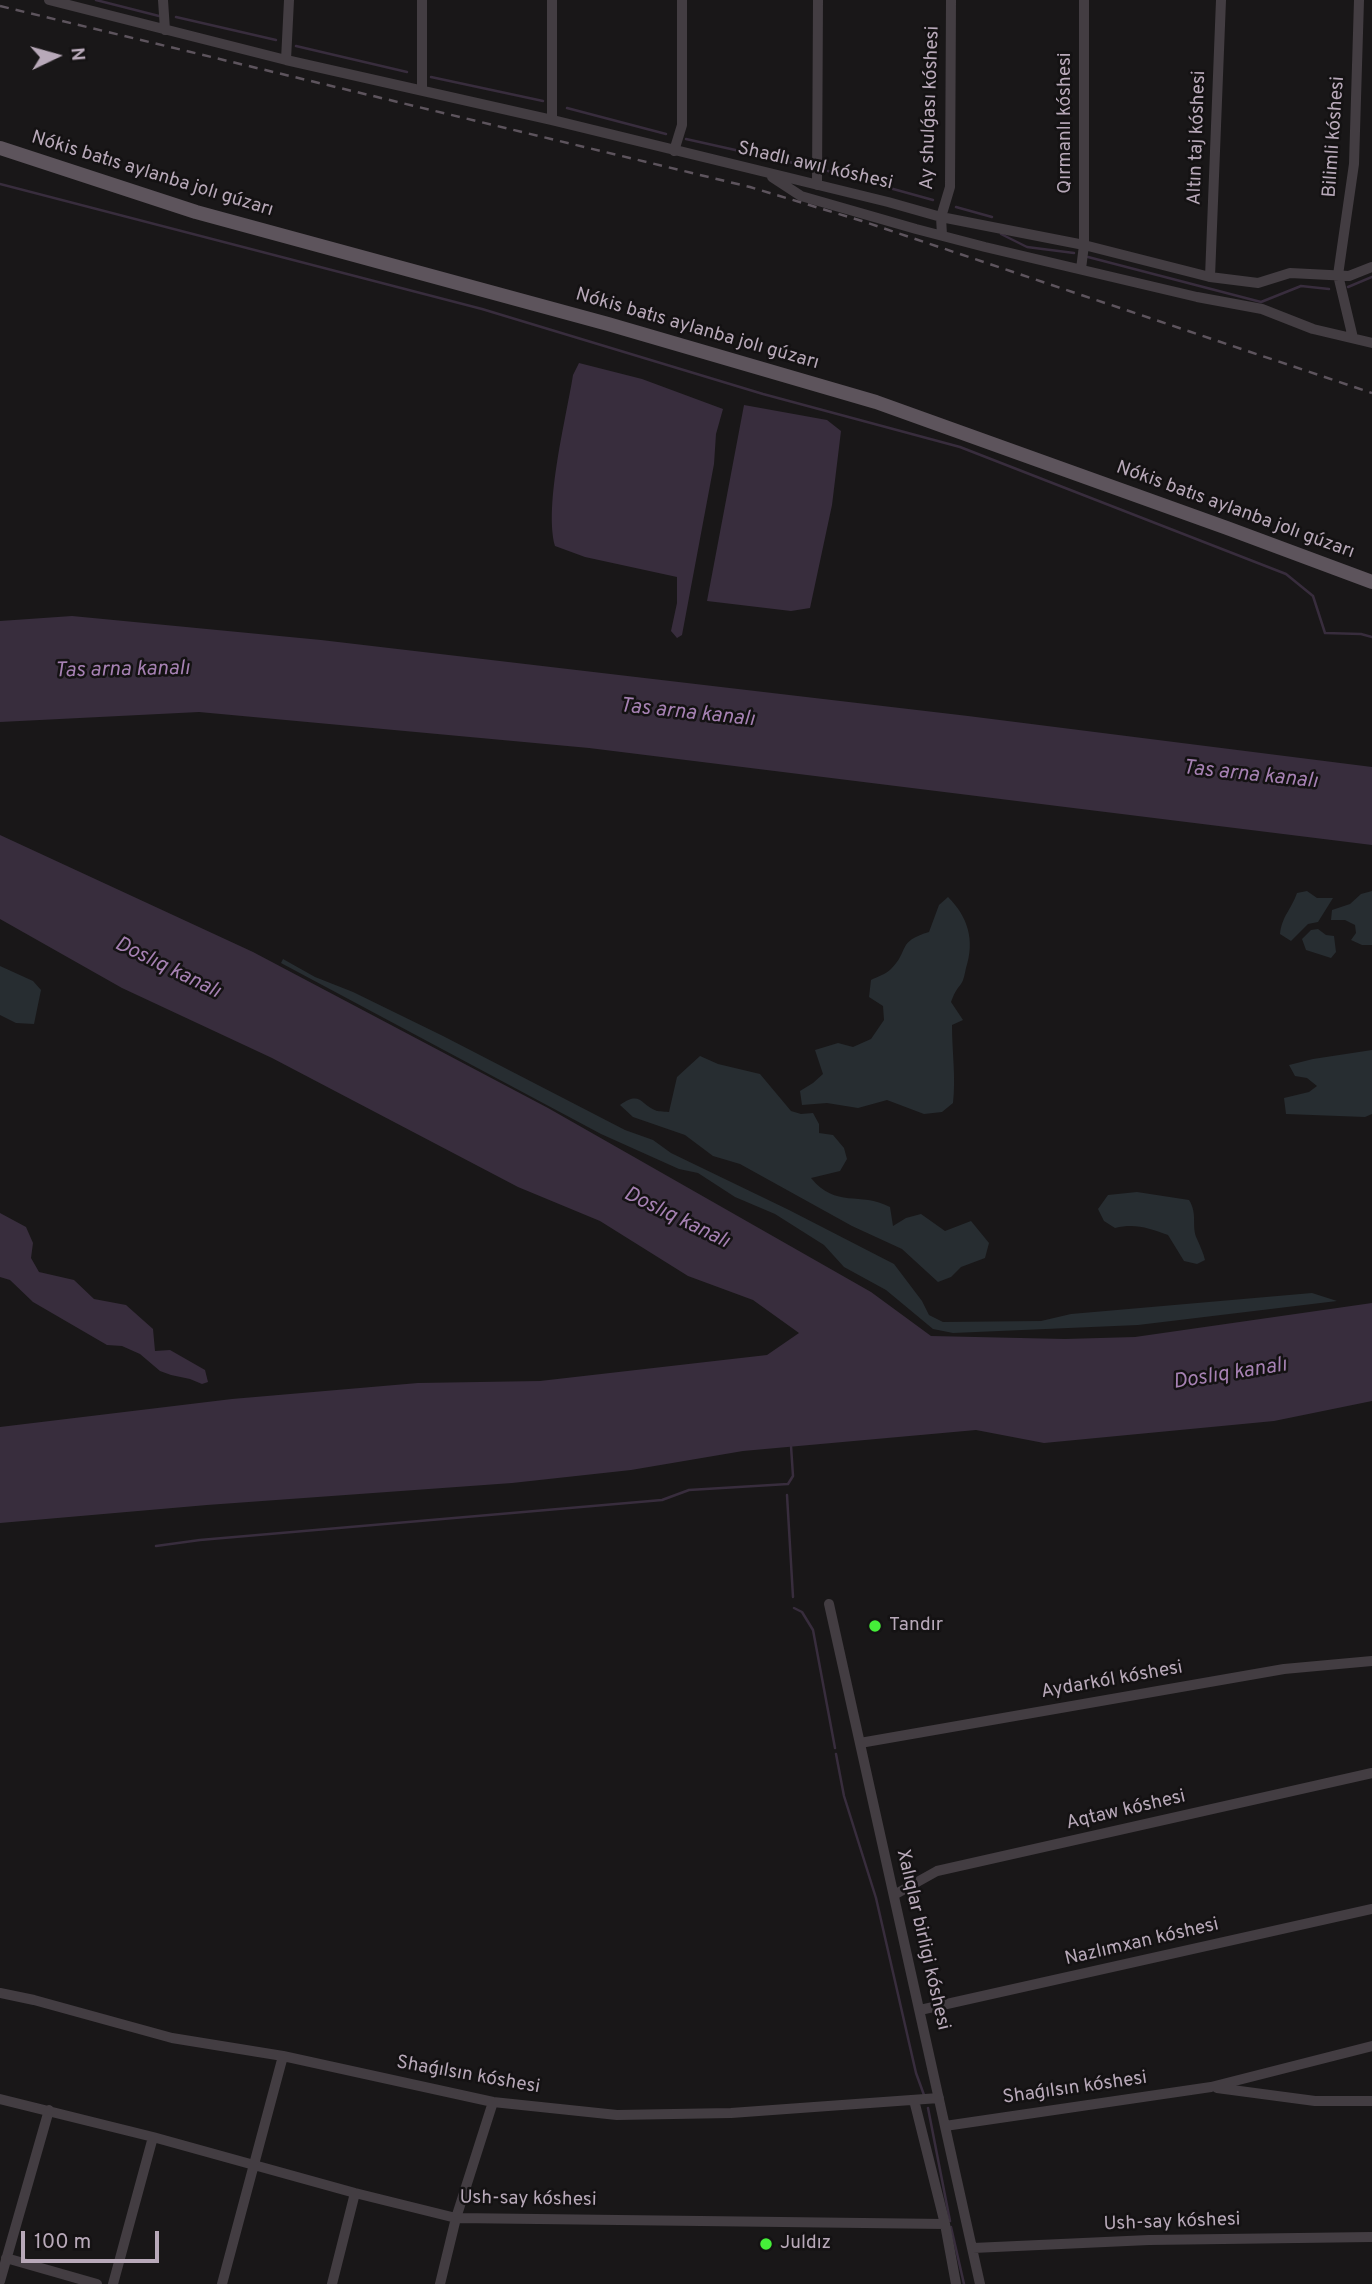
<!DOCTYPE html>
<meta charset="utf-8">
<style>
body{margin:0}
#map{position:relative;width:1372px;height:2284px;overflow:hidden;background:#191718;font-family:Overpass,sans-serif}
canvas{display:block}
.north{position:absolute;left:21px;top:21px;width:70px;height:70px;-webkit-text-stroke:5px #141213;paint-order:stroke;rotate:85deg;font-size:19px;font-weight:700;line-height:28px;text-align:center;color:#b8a9b9}
.north::after{content:'';display:block;margin:auto;width:24px;height:32px;background:#b8a9b9;clip-path:polygon(50% 0,100% 100%,50% 72%,0 100%)}
.scale{position:absolute;left:21px;top:2231px;width:138px;height:32px;box-sizing:border-box;border:4px solid #b8a9b9;border-top:0;padding-left:9px;font-size:21px;line-height:24px;white-space:nowrap;color:#b8a9b9;-webkit-text-stroke:5px #141213;paint-order:stroke}
</style>
<div id="map">
<canvas width="1372" height="2284"></canvas>
<div class="north">N</div>
<div class="scale">100 m</div>
</div>
<script>
const c = document.querySelector('canvas').getContext('2d');
c.lineJoin = 'round';
function paint(path, color) {
  c.fillStyle = color;
  c.fill(path, 'evenodd');
}
function strokePath(path, color, width, dash) {
  c.strokeStyle = color;
  c.lineWidth = width;
  c.lineCap = dash ? 'butt' : 'round';
  c.setLineDash(dash || []);
  c.stroke(path);
}
function drawText(font, color, halo, rows, align = 'center') {
  c.font = font + ' Overpass,sans-serif';
  c.lineWidth = 5;
  c.setLineDash([]);
  c.textBaseline = 'middle';
  c.strokeStyle = halo;
  c.fillStyle = color;
  for (const [text, x, y, turn = 0] of rows) {
    c.save();
    c.translate(x, y);
    c.rotate((+turn || 0) * Math.PI / 180);
    c.textAlign = isNaN(turn) ? turn : align;
    if (halo) c.strokeText(text, 0, 0);
    c.fillText(text, 0, 0);
    c.restore();
  }
}
paint(new Path2D(`
 M 1307,891 L 1317,898 L 1333,898 L 1318,922 L 1308,924 L 1291,941 L 1280,934 C 1282,916 1291,910 1297,893 Z
 M 1372,891 L 1372,945 L 1362,945 L 1351,940 L 1356,933 L 1355,925 L 1345,920 L 1331,920 L 1332,910 L 1350,904 L 1361,894 Z
 M 948,897 C 968,917 975,940 966,968 C 965,972 964,980 961,984 C 956,990 954,994 951,1002 L 963,1020 L 952,1025 C 952,1052 956,1077 953,1103 L 942,1112 L 924,1114 L 887,1100 L 858,1108 L 827,1103 L 802,1105 L 800,1091 L 813,1083 L 823,1074 L 815,1050 L 838,1043 L 853,1047 L 871,1039 L 884,1020 L 883,1006 L 869,997 L 871,980 C 877,977 886,974 891,969 C 910,950 896,942 929,932 L 939,905 Z
 M 1318,929 L 1326,935 L 1334,936 L 1336,952 L 1331,958 L 1306,950 L 1302,939 L 1311,930 Z
 M 283,959 L 315,977 L 353,992 L 443,1036 L 625,1130 L 653,1140 L 671,1153 L 789,1210 L 894,1264 L 922,1301 L 929,1315 L 943,1322 L 1041,1321 L 1071,1314 L 1312,1293 L 1337,1301 L 1138,1325 L 953,1333 L 933,1329 L 886,1290 L 844,1267 L 824,1245 L 775,1214 L 735,1197 L 698,1173 L 679,1169 L 601,1134 L 281,963 Z
 M 0,966 L 33,981 L 41,990 L 34,1024 L 16,1023 L 0,1015 Z
 M 1372,1050 L 1372,1114 L 1365,1117 L 1286,1114 L 1284,1098 L 1309,1092 L 1317,1086 L 1307,1078 L 1295,1076 L 1289,1065 L 1313,1059 Z
 M 700,1056 L 718,1064 L 760,1074 L 791,1111 L 801,1114 L 813,1113 L 819,1124 L 819,1133 L 833,1135 L 844,1148 L 847,1159 L 840,1171 L 811,1178 C 836,1209 860,1191 890,1207 L 893,1226 L 906,1218 L 921,1214 L 945,1231 L 971,1221 L 989,1243 L 985,1258 L 961,1267 L 951,1277 L 938,1282 L 902,1249 L 852,1226 L 740,1164 L 713,1156 L 685,1135 L 633,1117 L 620,1105 C 641,1090 640,1105 657,1111 C 657,1111 668,1112 669,1112 L 677,1077 Z
 M 1137,1192 L 1189,1200 C 1198,1214 1191,1226 1197,1239 C 1200,1246 1203,1252 1205,1260 L 1197,1264 L 1184,1261 L 1168,1235 C 1149,1228 1135,1223 1115,1228 L 1104,1221 L 1098,1209 L 1108,1195 Z`), '#272d31');
paint(new Path2D(`
 M 579,363 L 642,379 L 723,409 L 716,434 L 714,464 L 682,635 L 677,638 L 671,631 L 677,603 L 677,577 L 585,557 L 555,546 C 544,505 566,419 573,375 Z
 M 744,405 L 827,420 L 841,431 L 832,505 L 810,608 L 791,611 L 707,601 Z
 M 72,616 L 321,640 L 968,716 L 1372,767 L 1372,845 L 589,748 L 199,712 L 0,722 L 0,621 Z
 M 0,835 L 253,952 L 548,1108 L 871,1292 L 931,1336 L 1065,1339 L 1135,1337 L 1372,1303 L 1372,1401 L 1274,1421 L 1044,1443 L 976,1430 L 743,1451 L 631,1470 L 512,1483 L 207,1505 L 0,1523 L 0,1427 L 232,1399 L 418,1383 L 540,1381 L 767,1355 L 799,1333 L 753,1300 L 688,1276 L 600,1221 L 518,1187 L 272,1058 L 122,988 L 0,919 Z
 M 0,1213 L 26,1227 L 33,1243 L 31,1258 L 39,1272 L 74,1280 L 94,1299 L 126,1305 L 153,1329 L 155,1351 L 170,1350 L 205,1370 L 208,1382 L 202,1384 L 190,1379 L 171,1375 L 160,1371 L 140,1354 L 122,1346 L 107,1345 L 33,1302 L 10,1280 L 0,1277 Z`), '#382d3d');
strokePath(new Path2D(`
 M 96,0 L 159,16
 M 176,17 L 276,40
 M 296,46 L 407,72
 M 431,77 L 543,101
 M 567,108 L 666,134
 M 686,139 L 807,166
 M 828,171 L 933,200
 M 0,184 L 482,309 L 763,394 L 960,447 L 1286,574 L 1313,596 L 1325,633 L 1361,634 L 1372,637
 M 956,207 L 992,217
 M 1001,234 L 1027,247 L 1074,253
 M 1088,257 L 1261,302 L 1301,286 L 1329,289
 M 1348,287 L 1372,277
 M 787,1495 L 793,1597
 M 156,1546 L 200,1540 L 662,1500 L 689,1490 L 788,1484 L 793,1476 L 791,1446
 M 794,1608 L 802,1612 L 813,1630 L 835,1748
 M 836,1754 L 844,1796 L 876,1898 L 916,2073 L 924,2095
 M 928,2108 L 950,2221
 M 951,2227 L 964,2284`), '#382d3d', 2.5);
strokePath(new Path2D(`
 M 49,0 L 286,60 L 552,120 L 888,202 L 941,217 L 1084,245 L 1210,277 L 1258,283 L 1290,273 L 1349,276 L 1372,267
 M 163,0 L 165,30
 M 422,0 L 422,90
 M 286,60 L 289,0
 M 552,120 L 552,0
 M 674,151 L 682,125 L 682,0
 M 772,177 L 801,196 L 916,229 L 985,247 L 1197,297 L 1262,309 L 1313,329 L 1372,343
 M 817,185 L 818,0
 M 942,235 L 941,217 L 950,187 L 951,0
 M 1081,269 L 1084,245 L 1084,0
 M 1210,277 L 1221,0
 M 1353,338 L 1338,275 L 1354,164 L 1359,0
 M 829,1604 L 980,2284
 M 860,1743 L 1284,1669 L 1372,1661
 M 894,1895 L 937,1871 L 1372,1773
 M 0,1993 L 34,2000 L 172,2038 L 283,2056 L 493,2102 L 617,2115 L 731,2113 L 939,2098
 M 920,2010 L 1372,1909
 M 1217,2088 L 1315,2101 L 1372,2101
 M 0,2099 L 153,2137 L 355,2193 L 456,2218 L 945,2224
 M 914,2100 L 945,2224 L 956,2284
 M 945,2126 L 1211,2087 L 1372,2046
 M 973,2248 L 1149,2240 L 1372,2237
 M 6,2258 L 97,2284
 M 0,2281 L 49,2110
 M 113,2284 L 153,2137
 M 222,2284 L 283,2056
 M 332,2284 L 355,2193
 M 440,2284 L 456,2218 L 493,2102`), '#433d42', 10);
strokePath(new Path2D(`
 M 0,148 L 196,212 L 608,324 L 876,402 L 1227,528 L 1372,582`), '#5d545c', 14);
strokePath(new Path2D(`
 M 0,6 L 750,187 L 862,221 L 1372,393`), '#5d545d', 2.5, [9, 7]);
for (const [x, y, r, color] of [
 [875,1626,7,"#45ef39"],
 [766,2244,7,"#45ef39"]
]) {
  const dot = new Path2D();
  dot.arc(x, y, r, 0, 2 * Math.PI);
  c.fillStyle = color;
  c.fill(dot);
  strokePath(dot, '#141213', 2.5);
}
drawText('19px', '#b8a9b9', '#141213', [
 ["Ay shulǵası kóshesi",931,108,-88],
 ["Qırmanlı kóshesi",1066,123,-90],
 ["Bilimli kóshesi",1335,137,-86],
 ["Altın taj kóshesi",1198,138,-88],
 ["Shadlı awıl kóshesi",815,167,13],
 ["Nókis batıs aylanba jolı gúzarı",152,175,17],
 ["Nókis batıs aylanba jolı gúzarı",697,330,16],
 ["Nókis batıs aylanba jolı gúzarı",1235,511,20],
 ["Aydarkól kóshesi",1112,1681,-10],
 ["Aqtaw kóshesi",1126,1811,-13],
 ["Xalıqlar birligi kóshesi",922,1940,77],
 ["Nazlımxan kóshesi",1142,1943,-13],
 ["Shaǵılsın kóshesi",468,2076,10],
 ["Shaǵılsın kóshesi",1075,2089,-8],
 ["Ush-say kóshesi",528,2200,1],
 ["Ush-say kóshesi",1172,2223,-2]
]);
drawText('19px', '#b8a9b9', '#141213', [
 ["Tandır",889,1626],
 ["Juldız",780,2244]
], 'left');
drawText('italic 21px', '#a681b3', '#141213', [
 ["Tas arna kanalı",122,671,-1],
 ["Tas arna kanalı",687,714,6],
 ["Tas arna kanalı",1250,776,6],
 ["Doslıq kanalı",167,969,26],
 ["Doslıq kanalı",676,1219,26],
 ["Doslıq kanalı",1230,1375,-9]
]);
</script>
